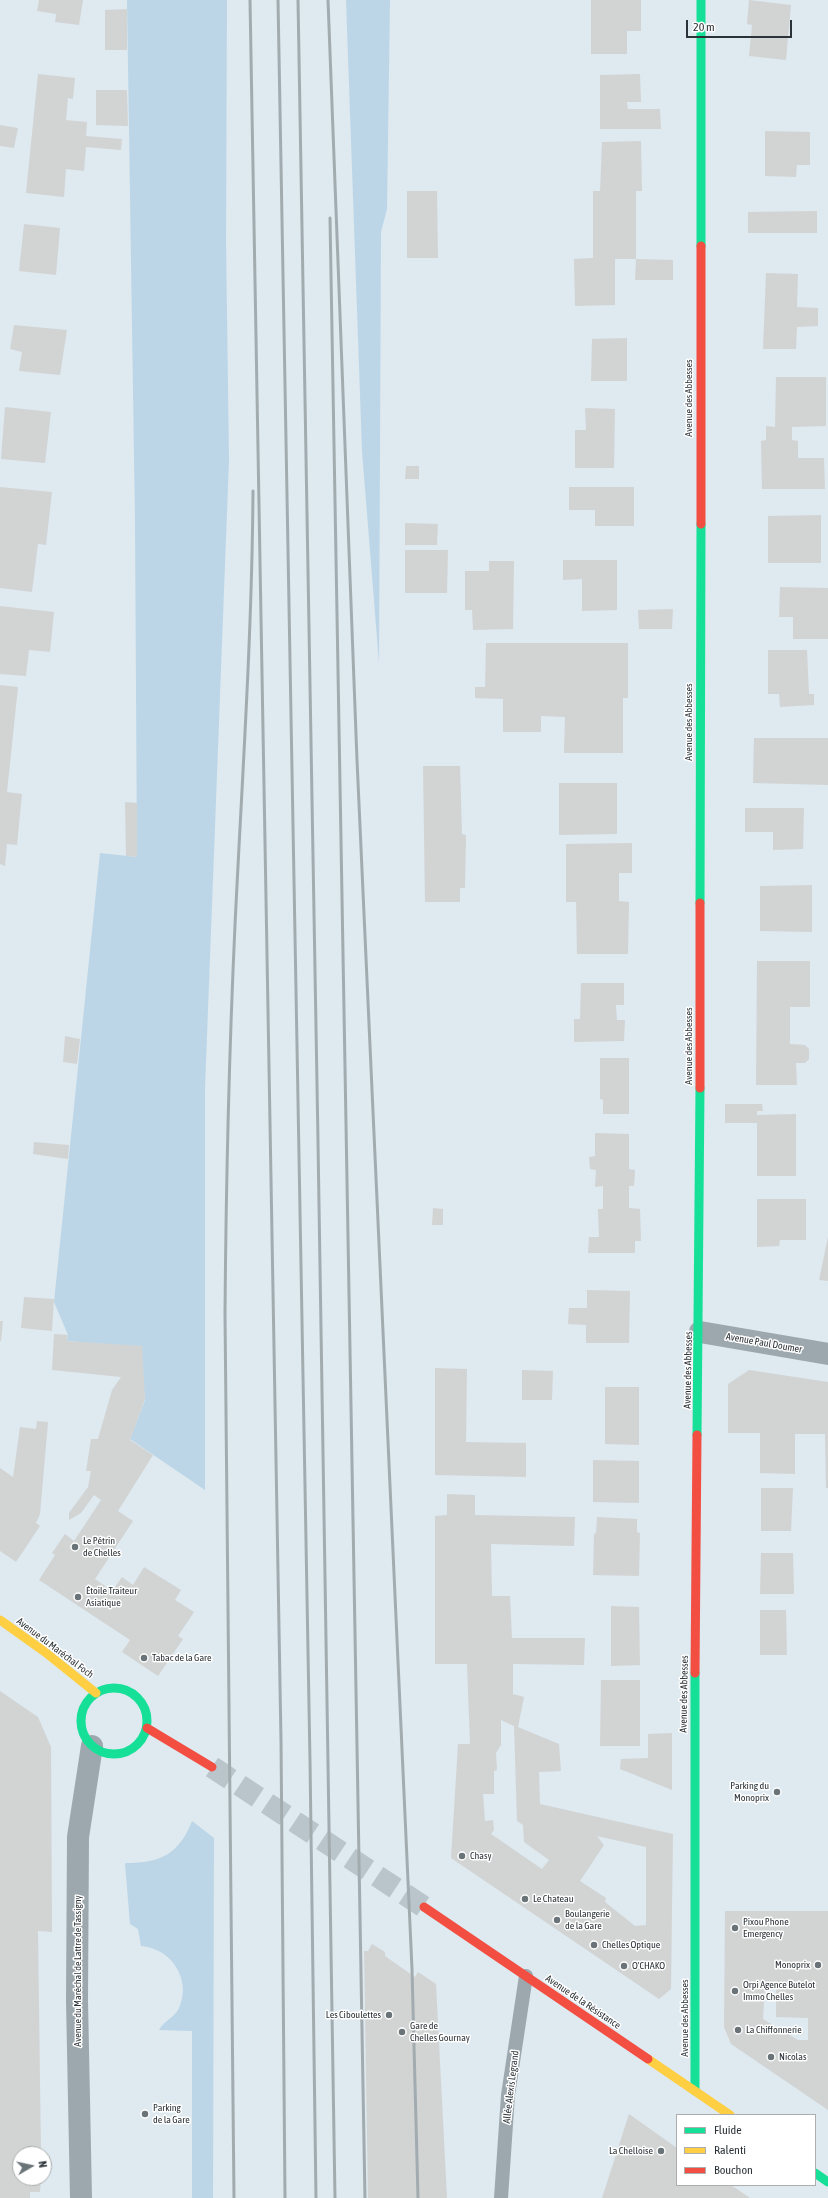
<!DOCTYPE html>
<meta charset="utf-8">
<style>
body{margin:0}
#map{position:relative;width:828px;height:2198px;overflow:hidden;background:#dee9f0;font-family:"Asap Condensed",sans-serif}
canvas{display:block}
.legend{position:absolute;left:676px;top:2114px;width:140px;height:72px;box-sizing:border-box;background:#fff;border:1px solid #abadaf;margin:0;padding:5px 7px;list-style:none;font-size:12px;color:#2c3338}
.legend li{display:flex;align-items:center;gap:8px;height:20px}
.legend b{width:20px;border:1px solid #abadaf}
.north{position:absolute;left:12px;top:2146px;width:40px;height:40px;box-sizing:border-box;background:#fff;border:1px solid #abadaf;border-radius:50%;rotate:81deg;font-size:11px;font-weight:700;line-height:16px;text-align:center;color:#2c3338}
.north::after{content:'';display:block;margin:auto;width:14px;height:18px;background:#6a7378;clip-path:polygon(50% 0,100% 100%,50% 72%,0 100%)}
.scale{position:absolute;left:686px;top:20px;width:106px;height:18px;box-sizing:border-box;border:2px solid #2c3338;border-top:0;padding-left:5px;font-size:12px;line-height:14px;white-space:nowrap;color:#2c3338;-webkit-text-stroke:3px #fff;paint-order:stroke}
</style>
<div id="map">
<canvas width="828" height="2198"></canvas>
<ul class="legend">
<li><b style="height:5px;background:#16e098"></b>Fluide</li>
<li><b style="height:5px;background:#ffcf43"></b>Ralenti</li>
<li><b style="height:5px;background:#f24e42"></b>Bouchon</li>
</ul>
<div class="north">N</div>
<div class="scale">20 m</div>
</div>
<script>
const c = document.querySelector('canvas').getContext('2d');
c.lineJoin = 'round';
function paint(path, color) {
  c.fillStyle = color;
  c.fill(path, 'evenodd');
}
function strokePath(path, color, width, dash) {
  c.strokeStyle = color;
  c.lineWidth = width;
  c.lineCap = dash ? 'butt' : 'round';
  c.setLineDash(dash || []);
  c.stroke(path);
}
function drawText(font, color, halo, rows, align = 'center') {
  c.font = font + ' "Asap Condensed",sans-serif';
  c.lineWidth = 3;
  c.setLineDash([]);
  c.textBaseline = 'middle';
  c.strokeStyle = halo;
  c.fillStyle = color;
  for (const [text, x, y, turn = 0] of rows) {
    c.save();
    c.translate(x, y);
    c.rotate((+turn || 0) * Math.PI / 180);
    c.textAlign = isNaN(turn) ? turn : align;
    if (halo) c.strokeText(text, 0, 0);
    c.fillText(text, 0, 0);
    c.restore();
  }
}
paint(new Path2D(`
 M 127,0 L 227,0 L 226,241 L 229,460 L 205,1088 L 205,1490 L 130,1439 L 145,1400 L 140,1347 L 67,1341 L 68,1335 L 54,1302 L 100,853 L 137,857 L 135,521 Z
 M 346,0 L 390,0 L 387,209 L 381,232 L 379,663 L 362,451 Z
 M 192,1821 L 214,1838 L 213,2198 L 192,2198 L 192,2031 L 159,2030 C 163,2022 173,2018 178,2010 C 193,1981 172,1948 141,1946 L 138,1929 L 130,1924 L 125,1864 L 126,1863 C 161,1863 179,1854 192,1821 Z`), '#bcd6e7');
paint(new Path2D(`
 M 39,0 L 83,0 L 79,25 L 55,22 L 56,14 L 37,11 Z
 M 591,0 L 641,0 L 641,31 L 627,31 L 627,54 L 591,54 Z
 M 749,0 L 791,5 L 786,60 L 749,56 L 752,25 L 747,24 Z
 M 127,9 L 127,50 L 105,50 L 105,10 Z
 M 38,74 L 75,78 L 73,99 L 68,98 L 66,120 L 87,122 L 86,136 L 122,139 L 121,150 L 86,147 L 84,171 L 66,169 L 64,197 L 26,193 Z
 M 640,74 L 641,102 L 627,102 L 628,109 L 660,109 L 661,129 L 600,129 L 600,75 Z
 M 96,90 L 127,90 L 128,126 L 96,125 Z
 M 0,125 L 18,128 L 14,148 L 0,146 Z
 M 765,131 L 810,132 L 810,165 L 797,165 L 796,177 L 765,176 Z
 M 641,141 L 642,191 L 636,191 L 636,259 L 615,259 L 615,305 L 575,306 L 574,259 L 593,258 L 593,191 L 600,191 L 602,142 Z
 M 407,191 L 437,191 L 438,258 L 407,258 Z
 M 817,211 L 817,233 L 748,233 L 748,212 Z
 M 24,224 L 60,228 L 56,275 L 19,271 Z
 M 636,259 L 673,260 L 673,280 L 635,280 Z
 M 766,273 L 798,274 L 797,307 L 818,308 L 818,326 L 797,327 L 796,349 L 763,349 Z
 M 14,325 L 67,330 L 60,375 L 19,371 L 22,352 L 10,349 Z
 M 627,338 L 627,381 L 591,381 L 592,339 Z
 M 776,377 L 826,377 L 826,426 L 792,427 L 792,440 L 798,441 L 798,458 L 824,458 L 825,489 L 762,489 L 761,441 L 766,440 L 766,426 L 775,427 Z
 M 5,407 L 51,412 L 45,463 L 1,459 Z
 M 585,408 L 615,409 L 614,468 L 575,468 L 575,430 L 586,430 Z
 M 406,466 L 419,466 L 419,479 L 405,479 Z
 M 0,487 L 52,492 L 46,545 L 38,544 L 32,592 L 0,588 Z
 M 569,487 L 634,487 L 634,526 L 595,526 L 595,510 L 569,510 Z
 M 821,515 L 821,563 L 768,563 L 768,516 Z
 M 405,523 L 438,524 L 437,545 L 405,545 Z
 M 405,550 L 448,550 L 447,593 L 405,593 Z
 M 563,560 L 617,560 L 617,610 L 582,611 L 582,579 L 563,580 Z
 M 489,561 L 514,561 L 513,629 L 473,630 L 472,610 L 465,610 L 465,571 L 489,571 Z
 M 780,587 L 828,588 L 828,639 L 793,639 L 793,617 L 779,617 Z
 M 0,606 L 54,612 L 50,652 L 29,650 L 26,676 L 0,674 Z
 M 673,609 L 672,629 L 639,629 L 638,610 Z
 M 486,643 L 628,643 L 628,698 L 623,698 L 623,753 L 564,753 L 565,717 L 541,716 L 541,732 L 503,732 L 503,699 L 475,698 L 475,687 L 485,687 Z
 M 768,650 L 807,650 L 809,694 L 814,694 L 814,705 L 780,707 L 779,694 L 768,694 Z
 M 0,685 L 18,687 L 7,792 L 22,794 L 17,845 L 7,844 L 5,866 L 0,864 Z
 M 754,738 L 828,738 L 828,785 L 753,783 Z
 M 423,766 L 460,766 L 462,834 L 466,835 L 465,888 L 460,888 L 460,902 L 425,902 Z
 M 559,783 L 617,783 L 617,834 L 559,835 Z
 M 125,802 L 137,803 L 137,857 L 126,856 Z
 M 745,808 L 804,808 L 803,849 L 773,850 L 773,832 L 745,832 Z
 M 632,843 L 632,873 L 619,873 L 619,901 L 629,902 L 628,954 L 577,954 L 576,902 L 566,902 L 566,844 Z
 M 812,885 L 812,932 L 760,931 L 760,886 Z
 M 757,961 L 810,961 L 810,1007 L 790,1007 L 790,1044 L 805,1045 L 809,1049 L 809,1059 L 805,1063 L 796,1063 L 797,1085 L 756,1085 Z
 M 581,983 L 624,983 L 624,1005 L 616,1005 L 617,1020 L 625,1020 L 624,1041 L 574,1042 L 574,1019 L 580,1019 Z
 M 65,1036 L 80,1039 L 77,1064 L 63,1062 Z
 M 600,1058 L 629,1058 L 629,1114 L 603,1114 L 603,1100 L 600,1099 Z
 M 725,1104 L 762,1104 L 763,1111 L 757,1111 L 757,1115 L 796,1114 L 796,1176 L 757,1176 L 757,1123 L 725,1123 Z
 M 595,1133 L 629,1134 L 629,1169 L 635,1170 L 634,1186 L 629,1186 L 629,1208 L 640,1209 L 641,1241 L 635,1241 L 635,1253 L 588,1253 L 589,1237 L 599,1237 L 598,1209 L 603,1209 L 603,1186 L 595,1187 L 596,1170 L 590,1169 L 589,1157 L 595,1156 Z
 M 34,1142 L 69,1145 L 68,1159 L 33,1154 Z
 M 757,1199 L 806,1199 L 806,1240 L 780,1240 L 779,1246 L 757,1247 Z
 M 433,1208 L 443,1209 L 443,1225 L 432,1225 Z
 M 828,1237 L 828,1281 L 819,1280 Z
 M 587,1290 L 630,1291 L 629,1343 L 586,1343 L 586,1325 L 568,1324 L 569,1308 L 587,1308 Z
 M 24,1297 L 54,1299 L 52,1331 L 21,1328 Z
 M 0,1321 L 3,1321 L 1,1341 L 0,1341 Z
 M 54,1334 L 68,1335 L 67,1341 L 142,1346 L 145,1399 L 130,1440 L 153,1455 L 118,1511 L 133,1521 L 95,1579 L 112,1591 L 122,1577 L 133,1585 L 144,1567 L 181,1590 L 175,1600 L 194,1612 L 178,1636 L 183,1639 L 158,1676 L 122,1652 L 130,1640 L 39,1580 L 55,1555 L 52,1553 L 65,1534 L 74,1541 L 101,1500 L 94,1495 L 81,1513 L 69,1520 L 69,1513 L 88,1487 L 91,1471 L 86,1471 L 91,1439 L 98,1439 L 112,1390 L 121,1377 L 52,1370 Z
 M 435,1368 L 467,1369 L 466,1442 L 526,1443 L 526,1477 L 435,1475 Z
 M 522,1370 L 553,1371 L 552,1400 L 522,1400 Z
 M 749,1370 L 828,1382 L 828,1488 L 826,1488 L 825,1434 L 795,1434 L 795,1474 L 760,1473 L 760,1433 L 728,1433 L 728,1384 Z
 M 605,1387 L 639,1387 L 639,1445 L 605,1444 Z
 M 37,1421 L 48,1422 L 40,1514 L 36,1523 L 40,1526 L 16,1562 L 0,1551 L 0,1468 L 13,1477 L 20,1427 L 36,1429 Z
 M 593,1460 L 639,1461 L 639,1503 L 593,1502 Z
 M 761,1488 L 793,1488 L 791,1531 L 761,1531 Z
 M 447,1494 L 475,1495 L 475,1515 L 575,1517 L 574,1546 L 491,1544 L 492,1596 L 510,1596 L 512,1638 L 585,1638 L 584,1665 L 513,1664 L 513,1694 L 524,1697 L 518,1727 L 559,1744 L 561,1771 L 539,1772 L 540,1804 L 673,1834 L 671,1989 L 659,1999 L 451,1858 L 458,1744 L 470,1744 L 467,1664 L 435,1664 L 435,1516 L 447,1515 ZM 501,1720 L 514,1726 L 517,1821 L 523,1825 L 524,1842 L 549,1860 L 542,1869 L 491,1834 L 494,1830 L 493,1820 L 485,1821 L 483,1794 L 494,1794 L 494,1771 L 497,1770 L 496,1753 L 501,1745 ZM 597,1836 L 646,1847 L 646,1925 L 635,1926 L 605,1902 L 606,1898 L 580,1881 L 604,1845 Z
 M 597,1517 L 637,1519 L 637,1532 L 640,1533 L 639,1576 L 593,1575 L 594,1534 L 596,1533 Z
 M 761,1553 L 793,1553 L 794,1594 L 760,1594 Z
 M 611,1606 L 639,1607 L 640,1665 L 611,1666 Z
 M 760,1610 L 786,1610 L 787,1655 L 760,1655 Z
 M 601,1680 L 640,1680 L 640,1746 L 600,1746 Z
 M 0,1691 L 38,1717 L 51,1747 L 52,1932 L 38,1931 L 41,2154 L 20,2154 L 20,2178 L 41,2178 L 40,2192 L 30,2192 L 30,2198 L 0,2198 Z
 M 672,1733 L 672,1790 L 620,1769 L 621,1759 L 648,1758 L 648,1734 Z
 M 725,1911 L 828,1911 L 828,2110 L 731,2044 L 724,2027 ZM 765,1986 L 776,1987 L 776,2017 L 808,2018 L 808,2040 L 798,2040 L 763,2019 Z
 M 372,1944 L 385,1952 L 385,1956 L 415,1977 L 418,1972 L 436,1984 L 447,2198 L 368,2198 L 364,1951 L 368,1951 Z
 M 629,2114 L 677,2148 L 677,2185 L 731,2185 L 750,2198 L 602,2198 Z`), '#d2d4d4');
strokePath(new Path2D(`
 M 212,1767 L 424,1907`), '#bac5cb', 22, [22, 11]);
strokePath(new Path2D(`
 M 501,2198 L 508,2095 L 526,1976`), '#9da8ae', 14);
strokePath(new Path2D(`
 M 700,1332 L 828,1354
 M 81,2198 L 77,2000 L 78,1837 L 92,1746`), '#9da8ae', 22);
strokePath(new Path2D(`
 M 701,246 L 701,0
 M 700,903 L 701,524
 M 697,1435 L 700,1088
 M81 1721a33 33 0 1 1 66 0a33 33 0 1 1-66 0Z
 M 695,2091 L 695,1673
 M 815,2173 L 828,2182`), '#16e098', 9);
strokePath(new Path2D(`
 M 0,1620 L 45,1652 L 96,1693
 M 648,2059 L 730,2115`), '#ffcf43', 9);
strokePath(new Path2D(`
 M 701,524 L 701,246
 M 700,1088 L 700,903
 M 695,1673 L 697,1435
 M 147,1728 L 212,1767
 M 424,1907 L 648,2059`), '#f24e42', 9);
strokePath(new Path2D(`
 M 250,0 L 281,1740 L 285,2198
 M 278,0 L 310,1760 L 316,2198
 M 298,0 C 309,733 326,1465 335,2198
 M 328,0 L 357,760 L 412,1969 L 418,2198
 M 330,218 L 365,2198
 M 234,2198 L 225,1314 C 226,1185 229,1055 235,925 C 242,780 252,636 253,491`), '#a2acb0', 3);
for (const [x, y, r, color] of [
 [75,1547,4,"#6a7378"],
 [78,1597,4,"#6a7378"],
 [144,1658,4,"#6a7378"],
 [777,1792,4,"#6a7378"],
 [462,1856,4,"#6a7378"],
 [525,1899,4,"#6a7378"],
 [557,1920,4,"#6a7378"],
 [735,1928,4,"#6a7378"],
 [594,1945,4,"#6a7378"],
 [818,1965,4,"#6a7378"],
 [624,1966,4,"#6a7378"],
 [735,1991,4,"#6a7378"],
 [389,2015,4,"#6a7378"],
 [738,2030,4,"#6a7378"],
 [402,2032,4,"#6a7378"],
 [771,2057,4,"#6a7378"],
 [145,2114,4,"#6a7378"],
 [661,2151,4,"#6a7378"]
]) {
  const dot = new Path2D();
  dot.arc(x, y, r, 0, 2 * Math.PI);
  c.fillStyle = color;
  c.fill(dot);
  strokePath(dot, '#fff', 1.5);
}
drawText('10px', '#2c3338', '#fff', [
 ["Avenue des Abbesses",689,398,-90],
 ["Avenue des Abbesses",689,722,-90],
 ["Avenue des Abbesses",689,1046,-90],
 ["Avenue Paul Doumer",764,1343,10],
 ["Avenue des Abbesses",688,1370,-89],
 ["Avenue du Maréchal Foch",55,1648,37],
 ["Avenue des Abbesses",684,1694,-89],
 ["Avenue du Maréchal de Lattre de Tassigny",78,1971,-90],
 ["Avenue de la Résistance",583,2002,34],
 ["Avenue des Abbesses",685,2018,-90],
 ["Allée Alexis Legrand",511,2087,-83]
]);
drawText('10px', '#2c3338', '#fff', [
 ["Le Pétrin",83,1541],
 ["de Chelles",83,1553],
 ["Étoile Traiteur",86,1591],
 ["Asiatique",86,1603],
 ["Tabac de la Gare",152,1658],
 ["Parking du",769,1786,"right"],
 ["Monoprix",769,1798,"right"],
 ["Chasy",470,1856],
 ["Le Chateau",533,1899],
 ["Boulangerie",565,1914],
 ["de la Gare",565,1926],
 ["Pixou Phone",743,1922],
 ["Emergency",743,1934],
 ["Chelles Optique",602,1945],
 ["Monoprix",810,1965,"right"],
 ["O'CHAKO",632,1966],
 ["Orpi Agence Butelot",743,1985],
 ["Immo Chelles",743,1997],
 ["Les Ciboulettes",381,2015,"right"],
 ["Gare de",410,2026],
 ["Chelles Gournay",410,2038],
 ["La Chiffonnerie",746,2030],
 ["Nicolas",779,2057],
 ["Parking",153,2108],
 ["de la Gare",153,2120],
 ["La Chelloise",653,2151,"right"]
], 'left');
</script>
